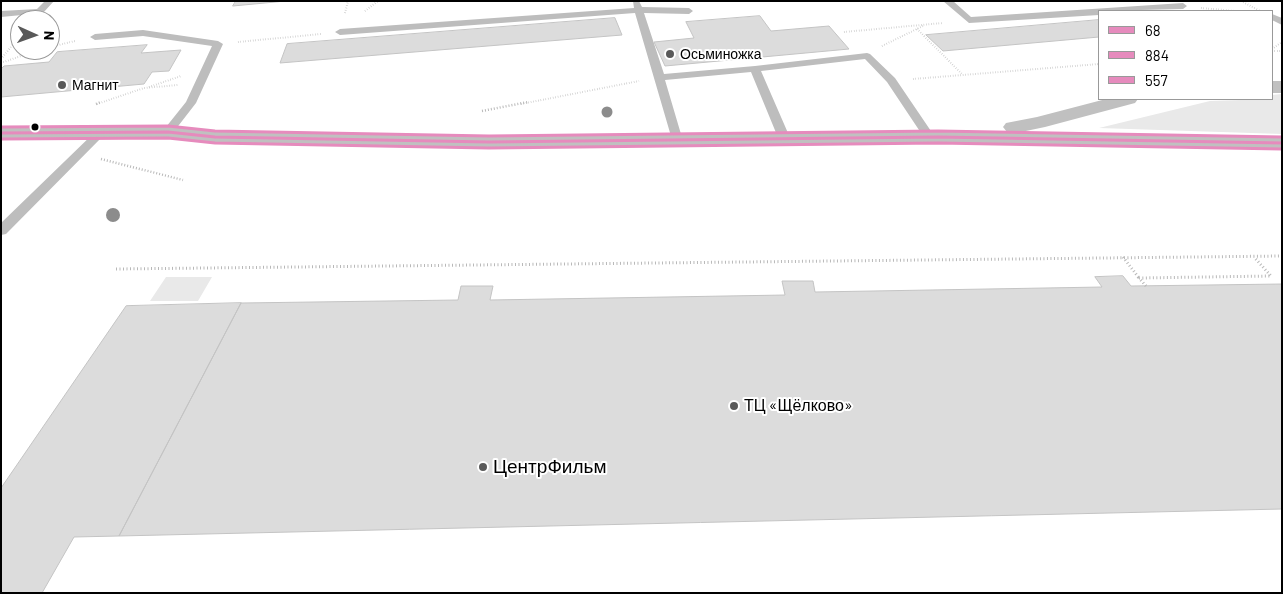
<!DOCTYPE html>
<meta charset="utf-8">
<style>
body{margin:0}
#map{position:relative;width:1283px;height:594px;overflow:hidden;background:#fff;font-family:Barlow,sans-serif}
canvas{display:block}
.frame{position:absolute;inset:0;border:2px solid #000;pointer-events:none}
.legend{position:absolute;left:1098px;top:10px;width:175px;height:90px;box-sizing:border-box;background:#fff;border:1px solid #999;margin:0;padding:6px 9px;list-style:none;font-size:15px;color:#000}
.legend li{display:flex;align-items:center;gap:10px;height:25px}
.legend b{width:25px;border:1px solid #999}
.north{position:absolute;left:10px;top:10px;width:50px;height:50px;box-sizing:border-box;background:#fff;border:1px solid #999;border-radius:50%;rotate:92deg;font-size:14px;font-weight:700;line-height:20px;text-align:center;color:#000}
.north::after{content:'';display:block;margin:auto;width:18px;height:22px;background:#595959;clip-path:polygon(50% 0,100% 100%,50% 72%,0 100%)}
</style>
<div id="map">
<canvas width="1283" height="594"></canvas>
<div class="frame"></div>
<ul class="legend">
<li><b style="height:6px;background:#e68bbd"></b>68</li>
<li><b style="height:6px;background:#e68bbd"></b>884</li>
<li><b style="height:6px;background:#e68bbd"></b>557</li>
</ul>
<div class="north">N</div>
</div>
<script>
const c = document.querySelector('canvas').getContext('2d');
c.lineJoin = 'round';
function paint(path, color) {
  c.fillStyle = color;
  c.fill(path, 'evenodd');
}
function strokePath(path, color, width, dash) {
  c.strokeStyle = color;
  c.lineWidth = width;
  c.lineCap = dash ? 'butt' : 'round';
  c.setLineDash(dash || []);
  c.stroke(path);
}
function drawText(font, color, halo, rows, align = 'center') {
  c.font = font + ' Barlow,sans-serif';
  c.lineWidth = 4;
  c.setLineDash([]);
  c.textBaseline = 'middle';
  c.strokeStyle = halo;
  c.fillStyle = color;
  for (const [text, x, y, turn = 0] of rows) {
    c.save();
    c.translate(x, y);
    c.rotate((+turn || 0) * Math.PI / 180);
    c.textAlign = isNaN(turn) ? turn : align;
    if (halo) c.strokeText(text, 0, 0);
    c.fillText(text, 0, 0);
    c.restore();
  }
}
paint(new Path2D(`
 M 1282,94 L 1282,134 L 1099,128 L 1210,101 L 1272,99 L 1272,95 Z
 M 166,277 L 212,277 L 198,301 L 150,301 Z`), '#e9e9e9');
const building = new Path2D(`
 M 236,1 L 286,1 L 233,6 Z
 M 760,16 L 771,31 L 829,26 L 849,49 L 665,66 L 654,42 L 694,38 L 686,22 Z
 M 615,18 L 622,35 L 280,63 L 287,44 Z
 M 1099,20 L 1099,37 L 943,51 L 926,35 Z
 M 147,45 L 141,53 L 181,50 L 169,71 L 152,72 L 144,84 L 1,97 L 1,69 L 4,66 L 49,62 L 57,52 Z
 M 1123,276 L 1131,286 L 1282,284 L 1282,509 L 119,536 L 241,303 L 458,300 L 461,286 L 493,286 L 490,300 L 785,295 L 782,281 L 813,281 L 815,292 L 1102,287 L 1095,277 Z
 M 241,303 L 119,536 L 74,537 L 42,593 L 1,593 L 1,488 L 126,306 Z`);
paint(building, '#dcdcdc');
strokePath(building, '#c4c4c4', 1);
strokePath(new Path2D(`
 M 1241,1 L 1260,11
 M 1201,8 L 1235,11
 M 365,11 L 378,1
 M 345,13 L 348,1
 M 917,29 L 963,75
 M 844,32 L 943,23
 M 238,42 L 321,34
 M 882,46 L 923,26
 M 50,47 L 75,41
 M 1272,49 L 1282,42
 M 1272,51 L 1282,51
 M 1,59 L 20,36
 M 1,63 L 38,50
 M 913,79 L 1099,64
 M 149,87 L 181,76
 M 97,104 L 144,88 L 178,85
 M 521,104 L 639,81`), '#b8b8b8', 2, [0.5, 2]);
strokePath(new Path2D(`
 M 96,104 L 101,102
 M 482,111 L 528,102
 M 101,159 L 183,180`), '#b8b8b8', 2.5, [1, 2]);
strokePath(new Path2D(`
 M 1123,257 L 1139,278
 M 116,269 L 1282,256
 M 1146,286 L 1139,278 L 1271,276 L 1254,257`), '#b8b8b8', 3, [1, 2.5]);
paint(new Path2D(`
 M 45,1 L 54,1 L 43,13 L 1,17 L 1,11 L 37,9 Z
 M 633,1 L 639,1 L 642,7 L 689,8 L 693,11 L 689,14 L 644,13 L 664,74 L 755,66 L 867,53 L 870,54 L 895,78 L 935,137 L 933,139 L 925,139 L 887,82 L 865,59 L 761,71 L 791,140 L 785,144 L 779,140 L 751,72 L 665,80 L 683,141 L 681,143 L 673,143 L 635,13 L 340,35 L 335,32 L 340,29 L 634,8 Z
 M 943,1 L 953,1 L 971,17 L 1183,3 L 1187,6 L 1183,9 L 1099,11 L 1099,15 L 969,23 Z
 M 1272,14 L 1282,18 L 1282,25 L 1272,20 Z
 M 143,30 L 218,41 L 223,44 L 196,103 L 172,134 L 168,135 L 162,132 L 186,102 L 212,46 L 143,36 L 95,40 L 90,37 L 95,34 Z
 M 101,129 L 105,130 L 107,132 L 105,134 L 6,234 L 1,235 L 1,223 L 97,130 Z`), '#bdbdbd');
paint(new Path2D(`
 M 1272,81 L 1282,81 L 1282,93 L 1272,93 Z
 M 1106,99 L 1138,99 L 1135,103 L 1045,127 L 1021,132 L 1282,137 L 1282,149 L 938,143 L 489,148 L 215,143 L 168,138 L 1,139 L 1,127 L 168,126 L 215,131 L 489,136 L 938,131 L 1007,132 L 1003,127 L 1006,123 L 1037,117 Z`), '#c0c0c0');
strokePath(new Path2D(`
 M 1,133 L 168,132 L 215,137 L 489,142 L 938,137 L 1282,143`), '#e68bbd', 3);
strokePath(new Path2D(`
 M 1,139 L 168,138 L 215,143 L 489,148 L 938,143 L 1282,149`), '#e68bbd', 3);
strokePath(new Path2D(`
 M 1,127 L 168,126 L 215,131 L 489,136 L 938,131 L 1282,137`), '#e68bbd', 3);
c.fillStyle = '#8c8c8c';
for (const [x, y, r] of [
 [607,112,5.5],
 [113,215,7]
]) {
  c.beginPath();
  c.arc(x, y, r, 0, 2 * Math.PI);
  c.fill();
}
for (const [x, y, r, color] of [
 [670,54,5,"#595959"],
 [62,85,5,"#595959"],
 [35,127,4.5,"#000"],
 [734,406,5,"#595959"],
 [483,467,5,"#595959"]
]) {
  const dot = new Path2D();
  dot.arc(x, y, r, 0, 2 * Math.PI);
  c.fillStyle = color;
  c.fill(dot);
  strokePath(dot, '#fff', 2);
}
drawText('14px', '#000', '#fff', [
 ["Осьминожка",680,54],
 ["Магнит",72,85]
], 'left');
drawText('16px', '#000', '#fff', [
 ["ТЦ «Щёлково»",744,406]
], 'left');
drawText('19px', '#000', '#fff', [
 ["ЦентрФильм",493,467]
], 'left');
</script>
